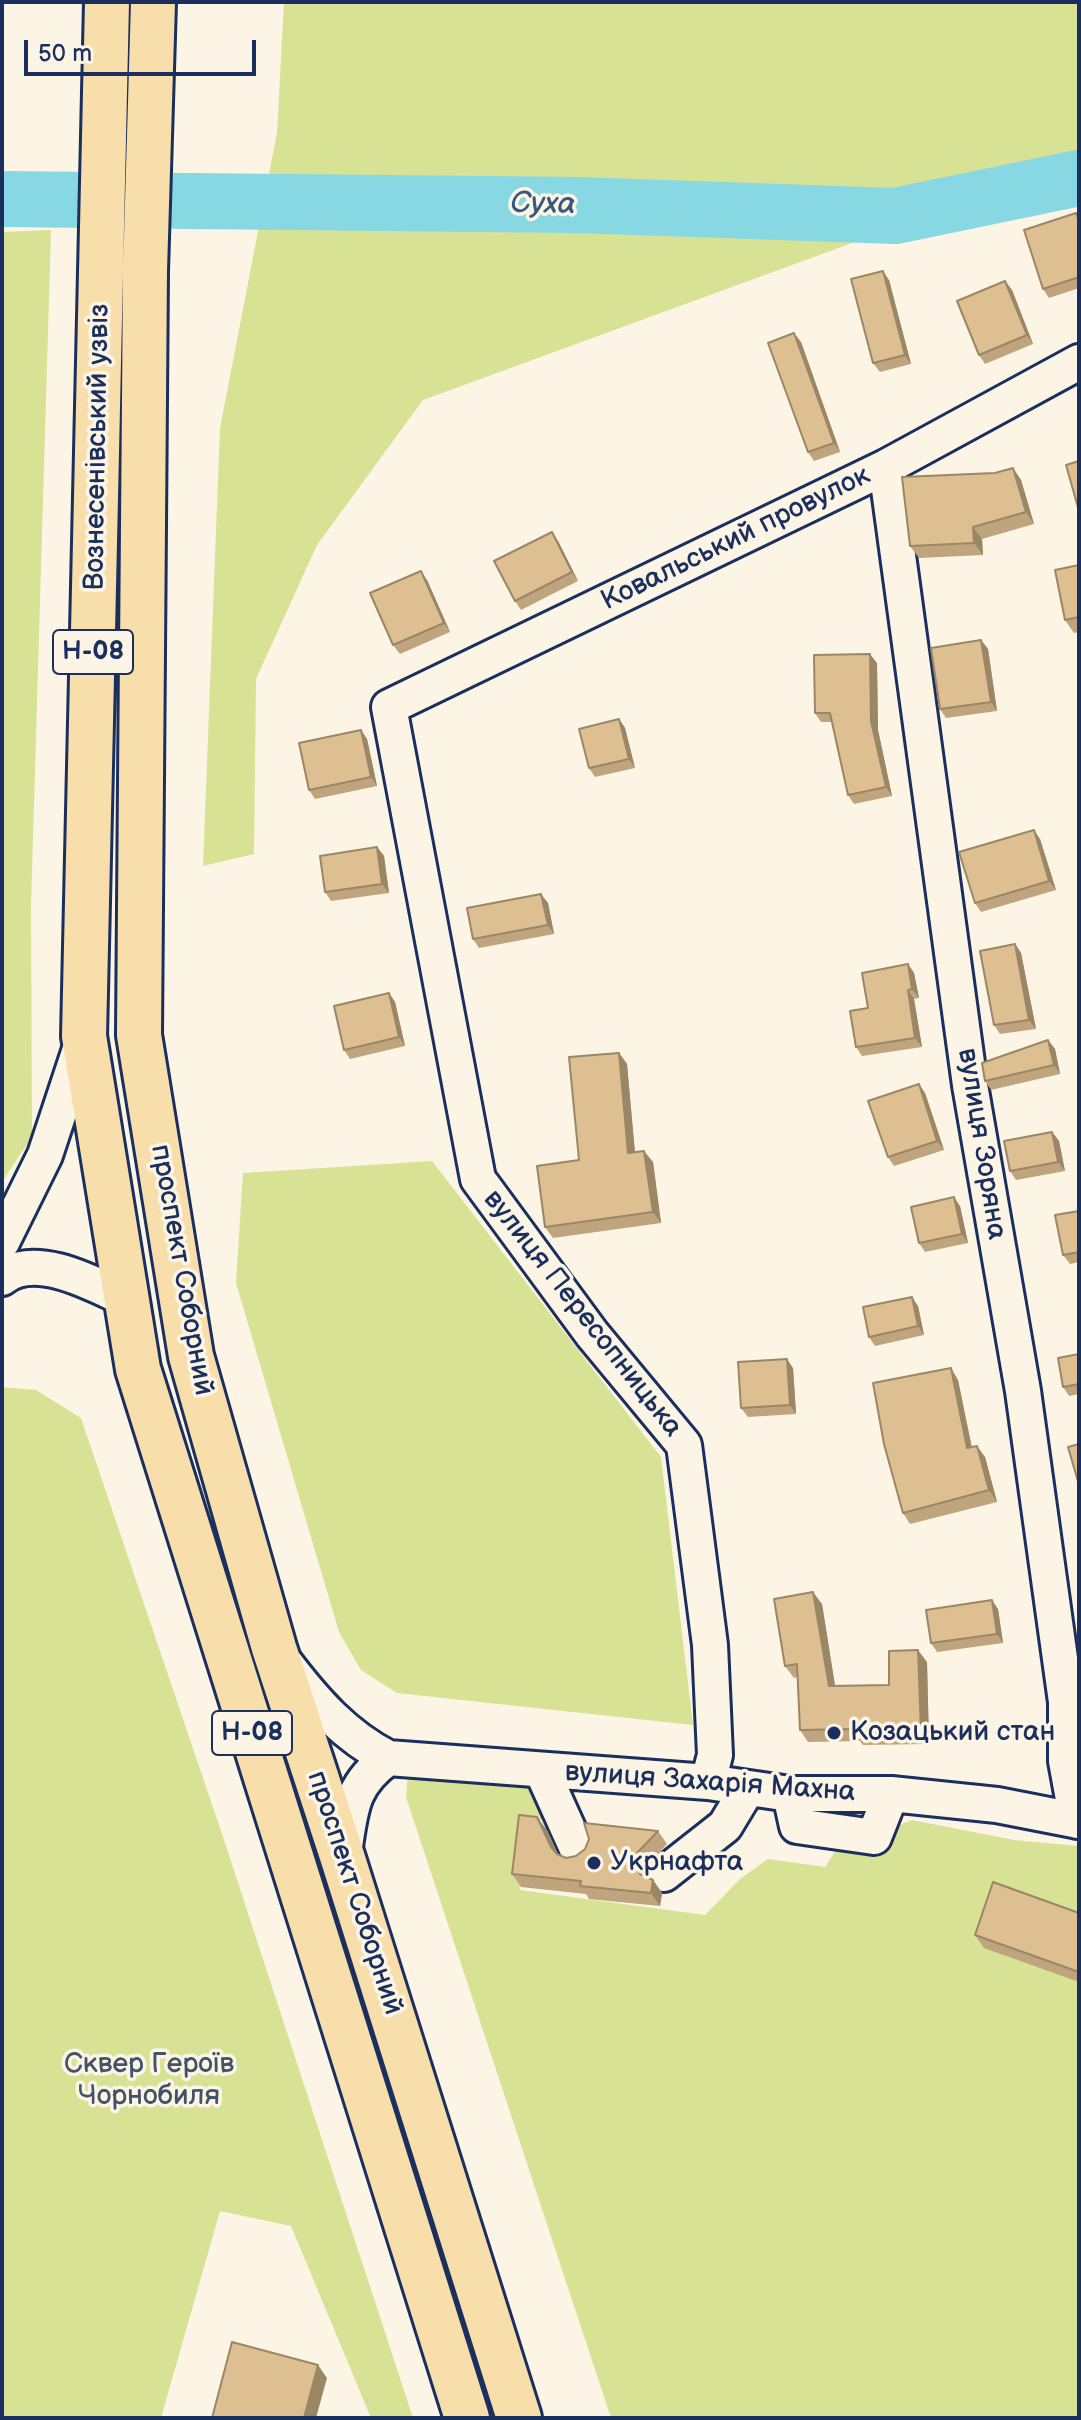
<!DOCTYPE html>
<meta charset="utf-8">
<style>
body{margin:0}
#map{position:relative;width:1081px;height:2420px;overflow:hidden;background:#fcf5e5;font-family:"Balsamiq Sans",sans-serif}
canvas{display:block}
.frame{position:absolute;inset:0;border:4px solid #1b2f5e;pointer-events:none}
.scale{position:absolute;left:24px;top:40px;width:232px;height:36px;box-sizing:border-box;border:4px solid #1b2f5e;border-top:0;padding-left:10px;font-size:24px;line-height:28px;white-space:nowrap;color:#1b2f5e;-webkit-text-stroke:6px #fcf5e5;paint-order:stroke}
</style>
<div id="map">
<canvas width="1081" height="2420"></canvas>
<div class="frame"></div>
<div class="scale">50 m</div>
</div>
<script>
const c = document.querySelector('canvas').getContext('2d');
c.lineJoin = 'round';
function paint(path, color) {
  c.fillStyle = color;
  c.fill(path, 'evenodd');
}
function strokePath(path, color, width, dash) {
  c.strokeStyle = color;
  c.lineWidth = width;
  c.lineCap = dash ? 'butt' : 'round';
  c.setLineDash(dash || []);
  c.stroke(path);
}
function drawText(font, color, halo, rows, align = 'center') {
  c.font = font + ' "Balsamiq Sans",sans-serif';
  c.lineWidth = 7;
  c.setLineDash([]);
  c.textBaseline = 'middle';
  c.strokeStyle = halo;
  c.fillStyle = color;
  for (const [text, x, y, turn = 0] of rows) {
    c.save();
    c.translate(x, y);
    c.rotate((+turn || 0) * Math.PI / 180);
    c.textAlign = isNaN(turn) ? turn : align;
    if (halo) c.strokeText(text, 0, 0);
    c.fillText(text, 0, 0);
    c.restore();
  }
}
paint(new Path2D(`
 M 284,2 L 1079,2 L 1079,160 L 423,400 L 317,545 L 256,679 L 254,854 L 203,866 L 220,428 L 277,133 Z
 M 51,230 L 31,905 L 32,1137 L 2,1182 L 2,232 Z
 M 432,1161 L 661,1457 L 693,1725 L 397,1693 L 361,1670 L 339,1632 L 236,1283 L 243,1173 Z
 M 2,1387 L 36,1390 L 81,1418 L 225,1843 L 413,2418 L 371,2418 L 291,2226 L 220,2211 L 161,2418 L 2,2418 Z
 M 408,1774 L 539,1786 L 545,1798 L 544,1819 L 526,1825 L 520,1890 L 705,1915 L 740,1879 L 768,1859 L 825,1867 L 836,1850 L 912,1820 L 1014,1840 L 1079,1846 L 1079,2418 L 611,2418 L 406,1797 Z`), '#d7e294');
strokePath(new Path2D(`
 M 2,199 L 578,205 L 895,216 L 1079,178`), '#87d8e2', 56);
const minor = new Path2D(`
 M 886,467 L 970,1085 L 1023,1391 L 1066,1702 L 1066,1761 L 1077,1821
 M 2,1242 L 45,1155 L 84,1037
 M 2,1278 C 35,1251 94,1284 126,1299
 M 286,1664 C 315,1702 345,1736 388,1758 L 708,1782 L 790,1794 L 891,1794 L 997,1805 L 1079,1821
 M 542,1771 L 578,1851
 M 708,1782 L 715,1755 L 710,1645 L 684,1445 L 592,1334 L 478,1179 L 389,707 L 886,467 L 1079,362
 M 790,1794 L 797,1826 L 874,1837 L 891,1794
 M 343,1859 C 351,1813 348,1787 388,1758
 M 664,1874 L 725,1826 L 748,1788`);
const major = new Path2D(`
 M 107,2 L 84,1036 L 138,1369 L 467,2418
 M 153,2 L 145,271 L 139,1035 L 191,1356 L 274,1648 L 343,1859 L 519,2418`);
strokePath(minor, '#1b2f5e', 40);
strokePath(major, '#1b2f5e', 50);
strokePath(minor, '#fcf5e5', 34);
strokePath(major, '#f8deab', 44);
paint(new Path2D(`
 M 1079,216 L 1079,288 L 1049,298 L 1043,289 Z
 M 889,280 L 911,364 L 880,372 L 873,363 Z
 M 1005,281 L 1012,290 L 1033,344 L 985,364 L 979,355 Z
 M 801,342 L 840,452 L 814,461 L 808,452 Z
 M 1013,468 L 1021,480 L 1034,524 L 982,539 L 983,555 L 919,558 L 910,546 L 995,473 Z
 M 558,541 L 578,581 L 521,610 L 515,601 Z
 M 1079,565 L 1079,632 L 1074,633 L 1065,620 Z
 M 427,580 L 450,632 L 400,654 L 393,645 Z
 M 981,640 L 988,649 L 997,711 L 946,718 L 940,709 Z
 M 877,663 L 878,730 L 892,796 L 854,804 L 848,795 L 832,722 L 821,722 L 815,713 Z
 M 619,719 L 625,728 L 635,768 L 595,777 L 589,768 Z
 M 361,730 L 367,739 L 377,786 L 315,799 L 309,790 Z
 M 1040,839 L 1056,890 L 981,912 L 975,903 Z
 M 377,847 L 384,856 L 389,893 L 331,901 L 325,892 Z
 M 548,903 L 554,934 L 479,948 L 473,939 Z
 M 1015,944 L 1021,953 L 1036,1029 L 1000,1034 L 994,1025 Z
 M 908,964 L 914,973 L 919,998 L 914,999 L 922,1047 L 862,1056 L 856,1047 L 868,1008 Z
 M 389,993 L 395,1002 L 405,1046 L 350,1059 L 344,1050 Z
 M 1048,1040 L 1055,1049 L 1060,1074 L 991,1090 L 985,1081 Z
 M 619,1053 L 627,1064 L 635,1152 L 653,1162 L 661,1223 L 553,1238 L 545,1227 L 579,1160 Z
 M 925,1093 L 944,1150 L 894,1166 L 888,1157 Z
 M 1052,1132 L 1059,1141 L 1065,1171 L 1016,1180 L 1010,1171 Z
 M 960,1206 L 968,1243 L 925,1252 L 919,1243 Z
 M 1079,1211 L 1079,1262 L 1070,1264 L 1063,1255 Z
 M 918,1306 L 924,1335 L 875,1346 L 869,1337 Z
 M 1079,1354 L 1079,1394 L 1069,1396 L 1063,1387 Z
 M 793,1368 L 796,1414 L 748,1417 L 741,1408 Z
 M 958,1380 L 972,1447 L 985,1457 L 997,1502 L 910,1524 L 903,1513 Z
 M 822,1604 L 835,1686 L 889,1685 L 927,1662 L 929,1744 L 863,1745 L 860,1741 L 808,1742 L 800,1730 L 797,1677 L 794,1678 L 785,1666 Z
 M 998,1609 L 1003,1643 L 937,1652 L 931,1643 Z
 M 547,1830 L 558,1854 L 566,1858 L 576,1856 L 658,1831 L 667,1844 L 646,1866 L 644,1876 L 653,1880 L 662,1893 L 660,1906 L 589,1899 L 586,1894 L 521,1887 L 512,1874 Z
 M 1079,1913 L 1079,1982 L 984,1948 L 975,1935 Z`), '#bfa47d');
paint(new Path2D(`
 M 883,271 L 889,280 L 911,364 L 905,355 Z
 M 1005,281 L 1012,290 L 1033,344 L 1027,335 Z
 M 794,333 L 801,342 L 840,452 L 834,443 Z
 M 1013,468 L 1021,480 L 1034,524 L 1026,512 Z
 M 973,527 L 982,539 L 983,555 L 974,543 Z
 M 552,532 L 558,541 L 578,581 L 572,572 Z
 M 421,571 L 427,580 L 450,632 L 444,623 Z
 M 981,640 L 988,649 L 997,711 L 991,702 Z
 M 870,654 L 877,663 L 878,730 L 892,796 L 886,787 L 871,721 Z
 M 619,719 L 625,728 L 635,768 L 629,759 Z
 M 361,730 L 367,739 L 377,786 L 371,777 Z
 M 1034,830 L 1040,839 L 1056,890 L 1049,881 Z
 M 377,847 L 384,856 L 389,893 L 382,884 Z
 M 541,894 L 548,903 L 554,934 L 548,925 Z
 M 1015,944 L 1021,953 L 1036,1029 L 1029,1020 Z
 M 908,964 L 914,973 L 919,998 L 912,989 Z
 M 908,990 L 914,999 L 922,1047 L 915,1038 Z
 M 389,993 L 395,1002 L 405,1046 L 399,1037 Z
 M 1048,1040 L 1055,1049 L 1060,1074 L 1054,1065 Z
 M 619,1053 L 627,1064 L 636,1165 L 628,1153 Z
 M 919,1084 L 925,1093 L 944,1150 L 937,1141 Z
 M 1052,1132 L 1059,1141 L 1065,1171 L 1058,1162 Z
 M 644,1151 L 653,1162 L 661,1223 L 653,1212 Z
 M 954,1197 L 960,1206 L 968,1243 L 962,1234 Z
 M 912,1297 L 918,1306 L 924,1335 L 918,1326 Z
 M 787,1359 L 793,1368 L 796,1414 L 790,1405 Z
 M 951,1368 L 958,1380 L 974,1460 L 967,1448 Z
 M 977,1446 L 985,1457 L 997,1502 L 989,1490 Z
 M 813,1592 L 822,1604 L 837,1698 L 829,1686 Z
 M 992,1600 L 998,1609 L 1003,1643 L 997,1634 Z
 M 918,1650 L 927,1662 L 929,1744 L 921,1732 Z
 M 537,1817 L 547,1830 L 560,1860 L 551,1847 Z
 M 637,1853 L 646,1866 L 644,1876 L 640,1874 L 635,1863 Z
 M 653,1880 L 662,1893 L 660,1906 L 651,1893 Z
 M 318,2365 L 327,2378 L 316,2418 L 304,2418 Z`), '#9b8666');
const building = new Path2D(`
 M 1076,213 L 1079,221 L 1079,277 L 1043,289 L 1024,230 Z
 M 883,271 L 905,355 L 873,363 L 851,279 Z
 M 1005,281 L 1027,335 L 979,355 L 957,301 Z
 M 794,333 L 834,443 L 808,452 L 768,343 Z
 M 1079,461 L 1079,511 L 1066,465 Z
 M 1013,468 L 1026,512 L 973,527 L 974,543 L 910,546 L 902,477 L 995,473 Z
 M 552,532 L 572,572 L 515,601 L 494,561 Z
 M 1079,565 L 1079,617 L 1065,620 L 1055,570 Z
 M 421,571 L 444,623 L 393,645 L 370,593 Z
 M 981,640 L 991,702 L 940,709 L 931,648 Z
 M 870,654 L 871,721 L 886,787 L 848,795 L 830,713 L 815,713 L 814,655 Z
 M 619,719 L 629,759 L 589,768 L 579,729 Z
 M 361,730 L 371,777 L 309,790 L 299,743 Z
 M 1034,830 L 1049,881 L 975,903 L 959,852 Z
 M 377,847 L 382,884 L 325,892 L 320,856 Z
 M 541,894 L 548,925 L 473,939 L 467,908 Z
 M 1015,944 L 1029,1020 L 994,1025 L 980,951 Z
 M 908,964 L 912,989 L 908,990 L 915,1038 L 856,1047 L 850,1011 L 868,1008 L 862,973 Z
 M 389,993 L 399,1037 L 344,1050 L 334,1006 Z
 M 1048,1040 L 1054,1065 L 985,1081 L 982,1063 Z
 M 619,1053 L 628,1153 L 644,1151 L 653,1212 L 545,1227 L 537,1166 L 579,1160 L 569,1057 Z
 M 919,1084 L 937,1141 L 888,1157 L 868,1101 Z
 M 1052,1132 L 1058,1162 L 1010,1171 L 1004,1141 Z
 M 954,1197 L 962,1234 L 919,1243 L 911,1207 Z
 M 1079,1211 L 1079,1252 L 1063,1255 L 1055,1215 Z
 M 912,1297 L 918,1326 L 869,1337 L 863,1307 Z
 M 1079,1354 L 1079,1384 L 1063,1387 L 1058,1358 Z
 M 787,1359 L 790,1405 L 741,1408 L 738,1362 Z
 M 951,1368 L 967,1448 L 977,1446 L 989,1490 L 903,1513 L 884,1444 L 873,1383 Z
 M 1079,1444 L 1079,1485 L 1068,1447 Z
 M 813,1592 L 829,1686 L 889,1685 L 889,1651 L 918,1650 L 921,1732 L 855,1733 L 855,1729 L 800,1730 L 797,1664 L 785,1666 L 774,1599 Z
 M 992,1600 L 997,1634 L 931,1643 L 926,1610 Z
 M 519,1815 L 537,1817 L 551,1847 L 557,1854 L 566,1858 L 576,1856 L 585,1849 L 589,1839 L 584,1823 L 658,1831 L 637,1853 L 635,1863 L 640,1874 L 653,1880 L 651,1893 L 580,1886 L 581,1881 L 512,1874 Z
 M 993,1882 L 1079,1913 L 1079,1972 L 975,1935 Z
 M 232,2342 L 318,2365 L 304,2418 L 212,2418 Z`);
paint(building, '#debf91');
strokePath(building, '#9b8666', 2);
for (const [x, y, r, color] of [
 [834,1733,8,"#1b2f5e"],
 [594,1863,8,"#1b2f5e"]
]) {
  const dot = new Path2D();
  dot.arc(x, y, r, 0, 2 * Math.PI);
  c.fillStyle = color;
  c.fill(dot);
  strokePath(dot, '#fcf5e5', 3);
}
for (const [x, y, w] of [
 [93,652,80],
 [252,1733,80]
]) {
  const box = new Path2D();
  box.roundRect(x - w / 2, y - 22, w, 44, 6);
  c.fillStyle = '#fcf5e5';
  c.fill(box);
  strokePath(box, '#1b2f5e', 2);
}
drawText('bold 26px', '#1b2f5e', null, [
 ["Н-08",93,652],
 ["Н-08",252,1733]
]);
drawText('28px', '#1b2f5e', '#fcf5e5', [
 ["Вознесенівський узвіз",98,447,-89],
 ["Ковальський провулок",736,539,-26],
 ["вулиця Зоряна",981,1144,81],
 ["проспект Соборний",181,1270,80],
 ["вулиця Пересопницька",582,1314,52],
 ["вулиця Захарія Махна",710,1783,4],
 ["проспект Соборний",354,1893,72]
]);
drawText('28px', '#1b2f5e', '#fcf5e5', [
 ["Козацький стан",850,1733],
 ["Укрнафта",610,1863]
], 'left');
drawText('28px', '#415369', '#fcf5e5', [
 ["Сквер Героїв",149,2065],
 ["Чорнобиля",149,2097]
]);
drawText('italic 30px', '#36597f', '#fcf5e5', [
 ["Суха",543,205,1]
]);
</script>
